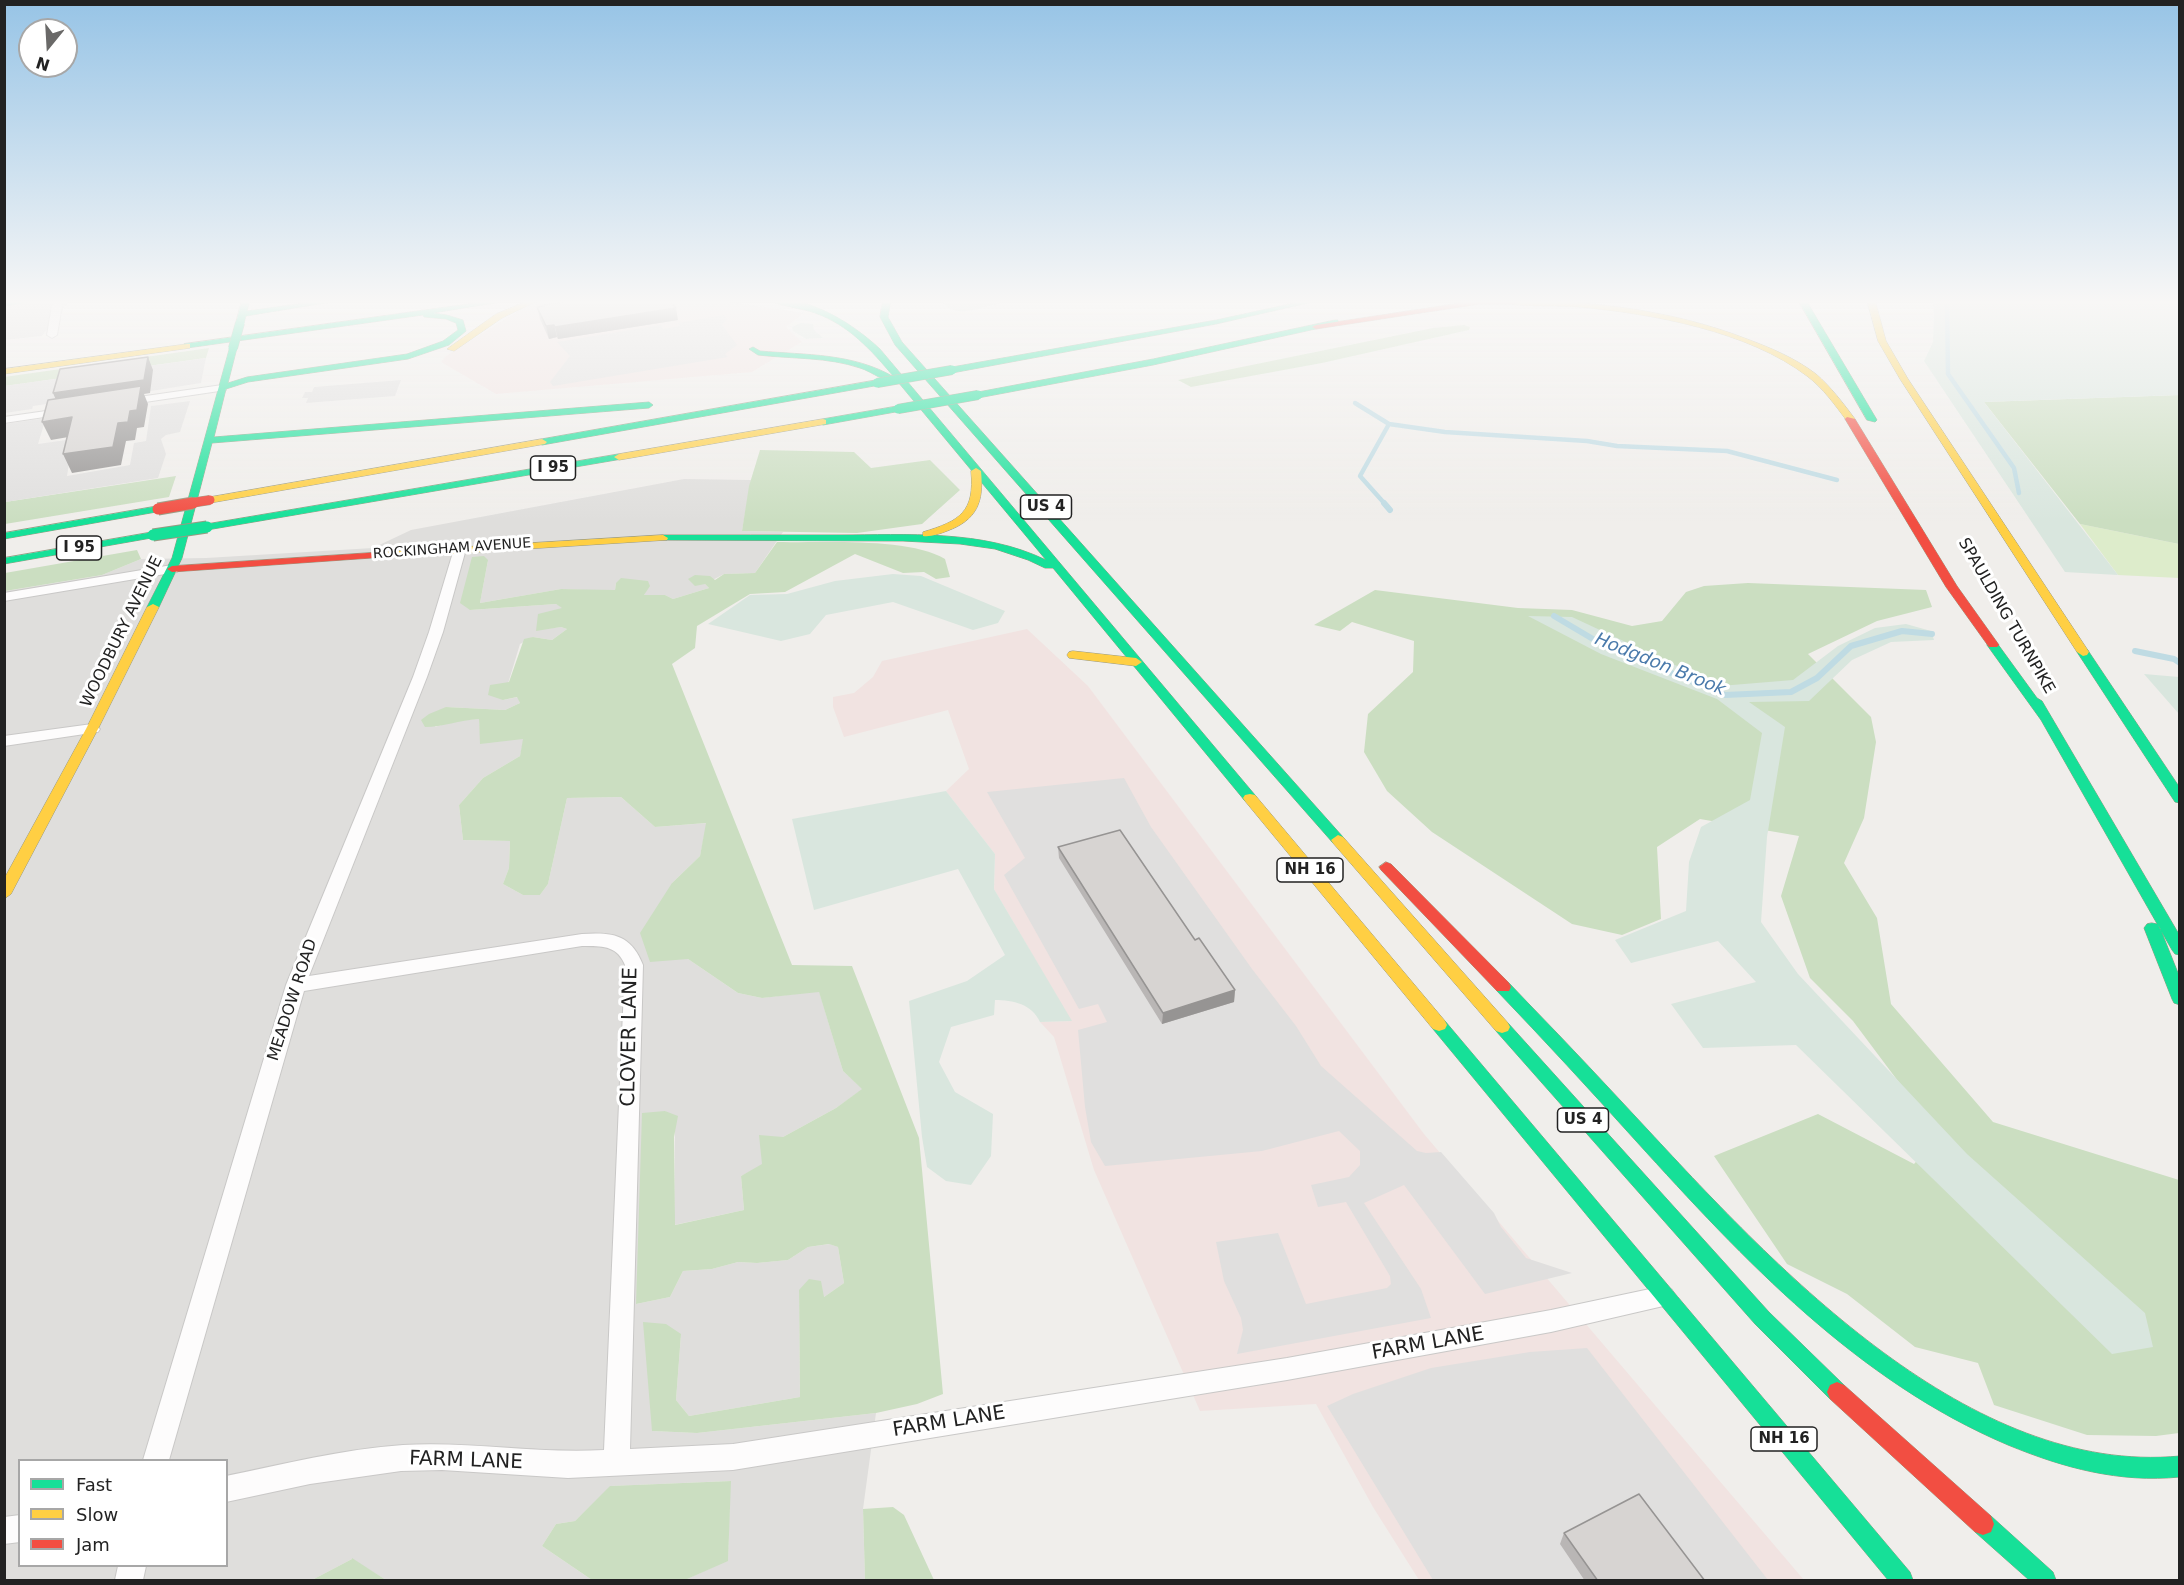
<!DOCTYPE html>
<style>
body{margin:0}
#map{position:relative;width:2184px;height:1585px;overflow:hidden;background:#f0eeeb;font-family:"DejaVu Sans",sans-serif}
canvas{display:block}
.frame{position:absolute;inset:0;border:6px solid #222;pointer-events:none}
.legend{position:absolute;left:18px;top:1459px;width:210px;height:108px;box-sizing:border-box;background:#fff;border:2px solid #a7a7a7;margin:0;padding:8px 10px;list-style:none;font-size:18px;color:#222}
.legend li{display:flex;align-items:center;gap:12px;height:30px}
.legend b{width:30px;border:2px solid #a7a7a7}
.north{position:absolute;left:18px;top:18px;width:60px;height:60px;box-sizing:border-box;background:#fff;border:2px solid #a7a7a7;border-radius:50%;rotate:198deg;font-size:16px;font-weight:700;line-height:24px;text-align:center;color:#222}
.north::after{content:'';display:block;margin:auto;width:21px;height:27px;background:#6a6968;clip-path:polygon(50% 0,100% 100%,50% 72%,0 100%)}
</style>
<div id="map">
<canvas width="2184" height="1585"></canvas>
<div class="frame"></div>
<ul class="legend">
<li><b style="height:8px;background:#16e098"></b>Fast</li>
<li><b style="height:8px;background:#ffcf43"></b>Slow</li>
<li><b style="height:8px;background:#f24e42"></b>Jam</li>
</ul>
<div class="north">N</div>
</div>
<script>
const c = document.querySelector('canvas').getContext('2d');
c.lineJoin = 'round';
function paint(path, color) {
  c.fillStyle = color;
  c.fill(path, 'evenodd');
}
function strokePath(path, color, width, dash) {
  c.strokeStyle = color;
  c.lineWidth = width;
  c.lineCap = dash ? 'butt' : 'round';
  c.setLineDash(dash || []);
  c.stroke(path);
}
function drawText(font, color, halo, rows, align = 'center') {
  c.font = font + ' "DejaVu Sans",sans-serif';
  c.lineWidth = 6;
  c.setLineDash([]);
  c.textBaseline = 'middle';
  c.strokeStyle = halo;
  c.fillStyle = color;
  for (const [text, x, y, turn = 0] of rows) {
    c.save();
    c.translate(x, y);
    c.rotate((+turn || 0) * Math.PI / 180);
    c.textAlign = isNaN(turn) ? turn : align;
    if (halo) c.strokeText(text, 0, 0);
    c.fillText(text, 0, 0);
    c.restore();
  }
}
paint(new Path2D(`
 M 5,300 L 70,300 L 42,336 L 5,340 Z
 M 684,479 L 751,480 L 742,531 L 783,532 L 755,573 L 724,574 L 705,584 L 709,588 L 673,599 L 665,595 L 644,595 L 646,590 L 616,583 L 615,590 L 607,591 L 561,589 L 480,603 L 488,560 L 470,610 L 556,604 L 564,608 L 536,630 L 561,627 L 567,629 L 552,640 L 533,637 L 520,644 L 503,700 L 518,697 L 520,703 L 505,710 L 446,707 L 435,727 L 457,720 L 479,719 L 481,743 L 524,738 L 520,756 L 483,778 L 459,805 L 463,840 L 510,841 L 509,868 L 503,884 L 523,895 L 540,895 L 548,884 L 567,798 L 621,797 L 655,827 L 707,823 L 700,856 L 672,883 L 688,959 L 738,993 L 762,998 L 819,991 L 843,1071 L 863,1089 L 836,1108 L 783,1137 L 763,1165 L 741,1176 L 744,1210 L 674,1225 L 675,1130 L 665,1111 L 636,1304 L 670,1297 L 683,1271 L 712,1269 L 738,1262 L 757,1263 L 788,1260 L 808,1247 L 830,1244 L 838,1247 L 844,1283 L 824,1297 L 799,1290 L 800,1397 L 689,1416 L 676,1400 L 681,1334 L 652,1431 L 697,1433 L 876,1413 L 863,1509 L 865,1580 L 685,1580 L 728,1560 L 730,1481 L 611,1486 L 575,1521 L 556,1524 L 542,1546 L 592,1580 L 386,1580 L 352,1559 L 312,1580 L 5,1580 L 5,591 L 102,575 L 141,559 L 206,558 L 373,548 L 411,530 ZM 20,1460 L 226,1460 L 226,1566 L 20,1566 Z`), '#dfdedc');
paint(new Path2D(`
 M 550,300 L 715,300 L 804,313 L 786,327 L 802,342 L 752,372 L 496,394 L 441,362 L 446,356 L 529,304 Z
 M 1027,629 L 1088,686 L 1424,1134 L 1804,1580 L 1419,1580 L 1373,1507 L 1316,1404 L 1200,1411 L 1094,1170 L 1054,1037 L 1040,1022 L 1071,1021 L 994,889 L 995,854 L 946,791 L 969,769 L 948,710 L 844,737 L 833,707 L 833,697 L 854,693 L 873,677 L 882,661 Z`), '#f1e3e1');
paint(new Path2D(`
 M 2080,524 L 2179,544 L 2179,578 L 2118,575 Z`), '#ddeccb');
paint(new Path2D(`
 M 1464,325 L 1470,327 L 1469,330 L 1322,363 L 1191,387 L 1178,380 L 1433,328 Z
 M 209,348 L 206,358 L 5,386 L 4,377 Z
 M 2179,395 L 2179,544 L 2080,524 L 1984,402 Z
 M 760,450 L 854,452 L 871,468 L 930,460 L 960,490 L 922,524 L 857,533 L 742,531 L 749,486 Z
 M 176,476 L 169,497 L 5,524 L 5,502 Z
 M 777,542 C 821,543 909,537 945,559 L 950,577 L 936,579 L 924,572 L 903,573 L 855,554 L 785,592 L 750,594 L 697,626 L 695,648 L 672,664 L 792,965 L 852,966 L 919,1138 L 943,1394 L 917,1404 L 876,1413 L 697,1433 L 652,1431 L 643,1322 L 666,1324 L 681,1334 L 676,1400 L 689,1416 L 800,1397 L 799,1290 L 809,1279 L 821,1281 L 824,1297 L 844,1283 L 838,1247 L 829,1244 L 808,1247 L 788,1260 L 757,1263 L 738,1262 L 712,1269 L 683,1271 L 670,1297 L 636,1304 L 642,1113 L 665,1111 L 678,1116 L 674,1137 L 675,1225 L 744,1210 L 741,1176 L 762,1164 L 759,1135 L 783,1137 L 836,1108 L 862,1089 L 843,1071 L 819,992 L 762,998 L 738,993 L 688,959 L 650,962 L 640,933 L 672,883 L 700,856 L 706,823 L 655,827 L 621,797 L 567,798 L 548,884 L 540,895 L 523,895 L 503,884 L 509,868 L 510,841 L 463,840 L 459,805 L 483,778 L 520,756 L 523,739 L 480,744 L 479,719 C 459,720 443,727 425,727 L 421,720 L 429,714 L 446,707 L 505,710 L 520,703 L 517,697 L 503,700 L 488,695 L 490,685 L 509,682 L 524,639 L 533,637 L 552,640 L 567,629 L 561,627 L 536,631 L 538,614 L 562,608 L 556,604 L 470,610 L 460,603 L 472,557 L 484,556 L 488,560 L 480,603 L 561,589 L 615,590 L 616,583 L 621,578 L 648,581 L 650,586 L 644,595 L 665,595 L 673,599 L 709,588 L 705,584 L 695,586 L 688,579 L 695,575 L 710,576 L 715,580 L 724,574 L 755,573 Z
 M 137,550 L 141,559 L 102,575 L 5,591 L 5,573 Z
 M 1748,583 L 1926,590 L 1932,607 L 1877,621 L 1808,654 L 1871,717 L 1876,742 L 1864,818 L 1844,863 L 1877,918 L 1891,1004 L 1993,1122 L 2179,1180 L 2179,1433 L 2156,1436 L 2087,1435 L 1994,1405 L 1978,1363 L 1915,1347 L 1847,1294 L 1787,1264 L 1714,1156 L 1818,1114 L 1914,1164 L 1939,1136 L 1853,1021 L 1810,978 L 1781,896 L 1799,836 L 1700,819 L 1657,847 L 1661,919 L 1622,935 L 1572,924 L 1432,832 L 1387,791 L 1364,752 L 1368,714 L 1413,672 L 1414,641 L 1352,622 L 1340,631 L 1314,625 L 1375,590 L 1518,608 L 1572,610 L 1632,626 L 1662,621 L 1686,592 L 1704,586 Z
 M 731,1481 L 728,1561 L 685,1580 L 592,1580 L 542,1546 L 556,1524 L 575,1521 L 610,1486 Z
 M 893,1507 L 904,1515 L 934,1580 L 865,1580 L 863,1509 Z
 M 352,1558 L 386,1580 L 312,1580 L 352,1559 Z`), '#cbdec1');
paint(new Path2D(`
 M 941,300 L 974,302 L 1010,300 C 991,304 953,323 941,300 Z
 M 1934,300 L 2179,300 L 2179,395 L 1984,402 L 2118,575 L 2065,572 L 1924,361 L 1933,342 Z
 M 801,323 L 813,324 L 814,330 L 823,338 L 806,339 L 793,331 L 792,327 Z
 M 893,574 L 921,576 L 1005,611 L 998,623 L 973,630 L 893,602 L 826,615 L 810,634 L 781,641 L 708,624 L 750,595 L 787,594 L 835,581 Z
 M 1528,616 L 1572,617 L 1720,686 L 1793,680 L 1838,646 L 1875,628 L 1906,624 L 1931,631 L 1934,640 L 1891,642 L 1852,660 L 1809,701 L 1749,702 L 1785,727 L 1767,837 L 1761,922 L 1798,974 L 1967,1154 L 2145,1313 L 2153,1347 L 2112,1354 L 1796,1045 L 1703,1048 L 1671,1004 L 1756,982 L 1718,941 L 1631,963 L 1615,940 L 1686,911 L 1689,862 L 1701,827 L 1750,800 L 1762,733 L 1717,699 L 1601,654 Z
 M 2144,674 L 2179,677 L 2179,714 Z
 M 946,791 L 995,854 L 994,889 L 1072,1021 L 1040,1022 C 1032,1004 1013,1000 995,1000 L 994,1015 L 951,1027 L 939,1062 L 955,1092 L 993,1114 L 991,1156 L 971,1185 L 946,1181 L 927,1167 L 922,1137 L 909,1001 L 967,981 L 1005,955 L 958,869 L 814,910 L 792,819 Z`), '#d9e6de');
paint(new Path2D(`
 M 724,315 L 727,319 L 722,325 L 737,345 L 725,354 L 728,357 L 553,386 L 550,382 L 570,356 L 557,342 L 661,325 L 663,329 L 680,326 L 678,323 Z
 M 206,358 L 201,383 L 58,406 L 54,403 L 33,406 L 32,409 L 5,413 L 4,386 Z
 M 401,380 L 395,396 L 306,403 L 308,398 L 302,398 L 305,392 L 312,392 L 314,387 Z
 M 190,401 L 180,432 L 166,435 L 161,439 L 166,454 L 158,478 L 5,502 L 5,424 L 46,418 L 38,444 L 73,439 L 67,476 L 130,465 L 134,443 L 146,441 L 151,406 Z
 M 1124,778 L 1151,827 L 1252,969 L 1296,1026 L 1321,1066 L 1417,1151 L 1426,1153 L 1441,1152 L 1494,1213 L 1501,1227 L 1526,1258 L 1572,1273 L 1485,1294 L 1404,1185 L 1364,1203 L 1421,1289 L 1431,1318 L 1237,1354 L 1243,1330 L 1241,1318 L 1224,1281 L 1216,1242 L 1278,1233 L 1306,1304 L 1387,1288 L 1391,1284 L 1390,1276 L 1346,1202 L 1318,1207 L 1311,1185 L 1349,1177 L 1360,1165 L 1360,1151 L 1339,1131 L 1262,1151 L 1105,1166 L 1091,1142 L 1085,1107 L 1078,1030 L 1107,1022 L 1098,1004 L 1079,1009 L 1004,875 L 1025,858 L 987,792 Z
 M 1587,1348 L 1768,1580 L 1433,1580 L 1327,1406 L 1353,1394 L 1431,1368 L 1530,1352 Z`), '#e0dfde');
strokePath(new Path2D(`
 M 1947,300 L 1948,374 L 2014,468 L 2019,493
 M 1355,403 L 1389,424 L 1360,476 L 1385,504
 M 1389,424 L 1445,432 L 1587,441 L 1617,446 L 1727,451 L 1837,480`), '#bfdbe3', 4.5);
strokePath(new Path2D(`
 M 1384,503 L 1390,510
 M 1554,616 L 1603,645 L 1725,695 L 1791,692 L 1817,678 L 1851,646 L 1902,631 L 1932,634
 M 2135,651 L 2174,659 L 2180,663`), '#bfdbe3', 6);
const street = new Path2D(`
 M 53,300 L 63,300 L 57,335 L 52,338 L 47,335 Z
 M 222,385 L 226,386 L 226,390 L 125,405 L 120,402 L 125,399 Z
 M 67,408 L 71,409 L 71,413 L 4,423 L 4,417 Z
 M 460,545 L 466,549 L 443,632 L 427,677 L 309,976 L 582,934 C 612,932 631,934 643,965 L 630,1449 L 733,1444 L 1287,1358 L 1551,1310 L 1664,1286 L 1672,1290 L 1676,1297 L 1672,1304 L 1551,1332 L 1287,1380 L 733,1470 L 568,1478 L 442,1470 L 401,1471 L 310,1484 L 226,1502 L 226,1476 C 284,1464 344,1449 403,1445 C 470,1441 537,1454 604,1450 L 625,965 C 617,945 601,946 582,946 L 304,991 L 169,1460 L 143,1460 L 286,985 L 413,677 L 429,632 L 454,549 Z
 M 172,565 L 177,566 L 179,569 L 177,572 L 4,601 L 4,593 Z
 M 92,724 L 100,729 L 98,732 L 4,746 L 4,736 Z
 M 20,1515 L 20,1542 L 4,1544 L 4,1517 Z
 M 118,1566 L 146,1566 L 143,1580 L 115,1580 Z`);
const fast = new Path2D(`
 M 22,300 L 42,300 L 4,306 L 4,302 Z
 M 242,300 L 250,300 L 247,311 L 326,300 L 343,300 L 246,316 L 244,323 L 240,325 L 236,323 Z
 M 496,300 L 513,300 L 433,313 L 447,315 L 463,320 L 466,331 L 449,345 L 408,359 L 248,382 L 226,389 L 214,437 L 649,402 L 653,405 L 649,408 L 212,443 L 182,558 L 159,607 L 157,609 L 149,609 L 147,607 L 172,558 L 230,346 L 237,348 L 228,383 L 247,377 L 407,354 L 443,341 L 458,330 L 456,323 L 446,319 L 424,317 L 423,315 L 187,348 L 184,348 L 184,344 Z
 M 770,300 C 810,296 852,323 880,349 L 1255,795 L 1257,798 L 1255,801 L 1245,801 L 1053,568 L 1045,568 L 1028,560 L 995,549 L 960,544 L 903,541 L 659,540 L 658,538 L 663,535 C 721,535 780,535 838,535 C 907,535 982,529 1046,560 L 898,382 C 888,385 871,371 860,368 C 828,357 792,359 758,355 L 749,349 L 753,347 L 760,351 C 806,355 853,353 894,377 C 871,350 849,325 815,313 C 801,308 782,307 770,300 Z
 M 883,300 L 891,300 L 888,317 L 902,342 L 1343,837 L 1345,840 L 1343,843 L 1333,843 L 895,345 L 880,317 Z
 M 1308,300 L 1321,300 L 1216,324 L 952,373 L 948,370 L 952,367 L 1216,320 Z
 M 1798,300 L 1806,300 L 1877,420 L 1875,422 L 1867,420 Z
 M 1335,320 L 1338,320 L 1338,324 L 1153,365 L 978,398 L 974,395 L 978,392 L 1153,359 Z
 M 877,380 L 881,383 L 880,385 L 542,445 L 537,442 L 542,439 Z
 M 898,406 L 901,407 L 901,411 L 823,425 L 818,422 L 823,419 Z
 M 619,454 L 622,455 L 622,459 L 207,530 L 202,527 L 207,524 Z
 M 158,506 L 163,509 L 162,511 L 4,539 L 4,533 Z
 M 153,532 L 158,535 L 157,537 L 4,564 L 4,558 Z
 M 1993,641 L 1997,643 L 2037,698 L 2042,701 L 2180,936 L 2180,955 L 2175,954 L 2172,950 L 2041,720 L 1987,645 Z
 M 2083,648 L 2087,649 L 2180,788 L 2180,803 L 2175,802 L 2077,652 Z
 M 2152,923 L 2157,924 L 2160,928 L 2180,978 L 2180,1005 L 2174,1003 L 2172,999 L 2144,928 L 2147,924 Z
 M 1503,981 L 1509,983 L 1529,1004 C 1569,1045 1608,1087 1648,1130 C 1777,1269 1970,1476 2180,1456 L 2180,1477 C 2119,1483 2064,1468 2008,1445 C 1857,1381 1744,1260 1636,1141 C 1590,1090 1544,1040 1497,991 L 1495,987 L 1497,983 Z
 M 1439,1019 L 1445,1021 L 1910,1572 L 1913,1580 L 1888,1580 L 1433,1029 L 1431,1025 L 1433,1021 Z
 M 1502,1021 L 1508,1023 L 1769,1312 L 1844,1385 L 1847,1392 L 1844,1399 L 1837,1402 L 1830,1399 L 1755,1324 L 1496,1031 L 1494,1027 L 1496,1023 Z
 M 1983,1513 L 1991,1516 L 2053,1572 L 2056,1580 L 2029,1580 L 1975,1532 L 1972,1524 L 1975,1516 Z`);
const slow = new Path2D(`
 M 530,300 L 539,300 L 502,318 L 454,351 L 447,349 L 496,314 Z
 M 1514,300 C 1594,301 1672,310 1747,339 C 1771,348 1795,358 1816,374 C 1831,387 1843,403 1855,419 L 1847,421 C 1835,405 1823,388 1807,376 C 1748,331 1653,314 1580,307 C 1558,305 1534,307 1511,304 L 1510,302 Z
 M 1867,300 L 1875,300 L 1886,341 L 1908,379 L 2089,652 L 2087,655 L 2083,656 L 2077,652 L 1900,379 L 1878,341 Z
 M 187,344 L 190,344 L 190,348 L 4,374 L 4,369 Z
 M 823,419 L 826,420 L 826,424 L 619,460 L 614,457 L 619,454 Z
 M 542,439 L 547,442 L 545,444 L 210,503 L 205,500 L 210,497 Z
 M 976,468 L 981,471 C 984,502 977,520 947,531 C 939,534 931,537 923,536 L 923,532 C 960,521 975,512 971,471 Z
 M 663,535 L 668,538 L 667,540 L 382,558 L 377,555 L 382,552 Z
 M 153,604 L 159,607 L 98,729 L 11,894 L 4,899 L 4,879 L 86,729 L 147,607 Z
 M 1073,651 L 1136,658 L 1142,662 L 1136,666 L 1069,658 L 1067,655 L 1069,652 Z
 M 1250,794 L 1255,795 L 1445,1021 L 1447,1025 L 1445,1029 L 1439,1031 L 1433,1029 L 1245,801 L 1243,798 L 1245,795 Z
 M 1338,835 L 1343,837 L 1508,1023 L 1510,1027 L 1508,1031 L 1502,1033 L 1496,1031 L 1333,843 L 1331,840 Z`);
const jam = new Path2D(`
 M 1480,300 L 1514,300 L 1518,302 L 1514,304 L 1480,304 L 1316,329 L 1312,327 L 1316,325 Z
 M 1847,417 L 1855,419 L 1957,586 L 1999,645 L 1997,647 L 1989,647 L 1946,587 L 1845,419 Z
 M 382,552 L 386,553 L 386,557 L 172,572 L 167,569 L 172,566 Z
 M 1386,862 L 1391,864 L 1509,983 L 1511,987 L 1509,991 L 1497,991 L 1381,870 L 1379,867 Z
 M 1837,1382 L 1844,1385 L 1991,1516 L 1994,1524 L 1991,1532 L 1983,1535 L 1975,1532 L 1830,1399 L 1827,1392 L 1830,1385 Z`);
strokePath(street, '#c9c8c7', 2);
strokePath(fast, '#999a82', 1);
strokePath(slow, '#999a82', 1);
strokePath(jam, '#999a82', 1);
paint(street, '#fdfcfc');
paint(fast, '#16e098');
paint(slow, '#ffcf43');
paint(jam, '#f24e42');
const fastBridgeFar1 = new Path2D(`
 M 233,348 L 240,323
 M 877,383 L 952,370
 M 898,409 L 978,395`);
const fastBridge = new Path2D(`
 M 153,535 L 207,527`);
const jamBridgeFar1 = new Path2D(`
 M 184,504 L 210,500`);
const jamBridge = new Path2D(`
 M 158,509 L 193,503`);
strokePath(fastBridgeFar1, '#999a82', 10, []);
strokePath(fastBridge, '#999a82', 13, []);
strokePath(jamBridgeFar1, '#999a82', 10, []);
strokePath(jamBridge, '#999a82', 13, []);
strokePath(fastBridgeFar1, '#16e098', 9);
strokePath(fastBridge, '#16e098', 11);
strokePath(jamBridgeFar1, '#f24e42', 9);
strokePath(jamBridge, '#f24e42', 11);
paint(new Path2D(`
 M 537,307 L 678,320 L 558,339 L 557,337 L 549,339 L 540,319 Z
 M 1058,847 L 1195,940 L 1235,990 L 1234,1002 L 1162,1024 L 1059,858 Z
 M 1564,1533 L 1705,1581 L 1585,1581 L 1560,1544 Z`), '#b9b6b5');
paint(new Path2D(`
 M 676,308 L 678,320 L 558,339 L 555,327 Z
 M 554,325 L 557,337 L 549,339 L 546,326 Z
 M 148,357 L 153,370 L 150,393 L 144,394 L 148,404 L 144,427 L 137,428 L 135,440 L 126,441 L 121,465 L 72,473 L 63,454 L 118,423 L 130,411 L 59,407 L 53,393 Z
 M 72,417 L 80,435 L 51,440 L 42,422 Z
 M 1235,990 L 1234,1002 L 1162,1024 L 1163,1013 Z`), '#969493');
const building = new Path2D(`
 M 577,300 L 670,300 L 676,308 L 555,327 L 554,325 L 546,326 L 537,307 L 544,306 L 543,305 Z
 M 148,357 L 144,380 L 53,393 L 60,369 Z
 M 141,386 L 137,410 L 130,411 L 128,422 L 118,423 L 113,447 L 63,454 L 72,417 L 42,422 L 48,400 Z
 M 1120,830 L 1195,940 L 1199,938 L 1235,990 L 1163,1013 L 1058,847 Z
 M 1639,1494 L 1705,1581 L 1598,1581 L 1564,1533 Z`);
paint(building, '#d7d4d2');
strokePath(building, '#969493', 1.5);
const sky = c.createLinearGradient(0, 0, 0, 521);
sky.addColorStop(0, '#97c4e6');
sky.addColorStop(0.58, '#f8f7f6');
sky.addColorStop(1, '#f8f7f600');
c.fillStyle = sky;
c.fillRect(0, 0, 2184, 521);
drawText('14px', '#222', '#fff', [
 ["ROCKINGHAM AVENUE",452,549,-4]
]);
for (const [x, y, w] of [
 [553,468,45],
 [1046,507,51],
 [79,548,45],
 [1310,870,66],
 [1583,1120,51],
 [1784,1439,66]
]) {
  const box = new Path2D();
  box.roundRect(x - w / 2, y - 12, w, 24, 4.5);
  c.fillStyle = '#fff';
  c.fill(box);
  strokePath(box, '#222', 1.5);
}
drawText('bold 15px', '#222', null, [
 ["I 95",553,468],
 ["US 4",1046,507],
 ["I 95",79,548],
 ["NH 16",1310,870],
 ["US 4",1583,1120],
 ["NH 16",1784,1439]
]);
drawText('16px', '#222', '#fff', [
 ["SPAULDING TURNPIKE",2006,616,60],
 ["WOODBURY AVENUE",122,632,-64],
 ["MEADOW ROAD",293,1000,-72]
]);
drawText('italic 18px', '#4a7aab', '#fff', [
 ["Hodgdon Brook",1660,665,22]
]);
drawText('20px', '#222', '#fff', [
 ["CLOVER LANE",630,1037,-89],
 ["FARM LANE",1428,1344,-10],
 ["FARM LANE",949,1422,-9],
 ["FARM LANE",466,1461,2]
]);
</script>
